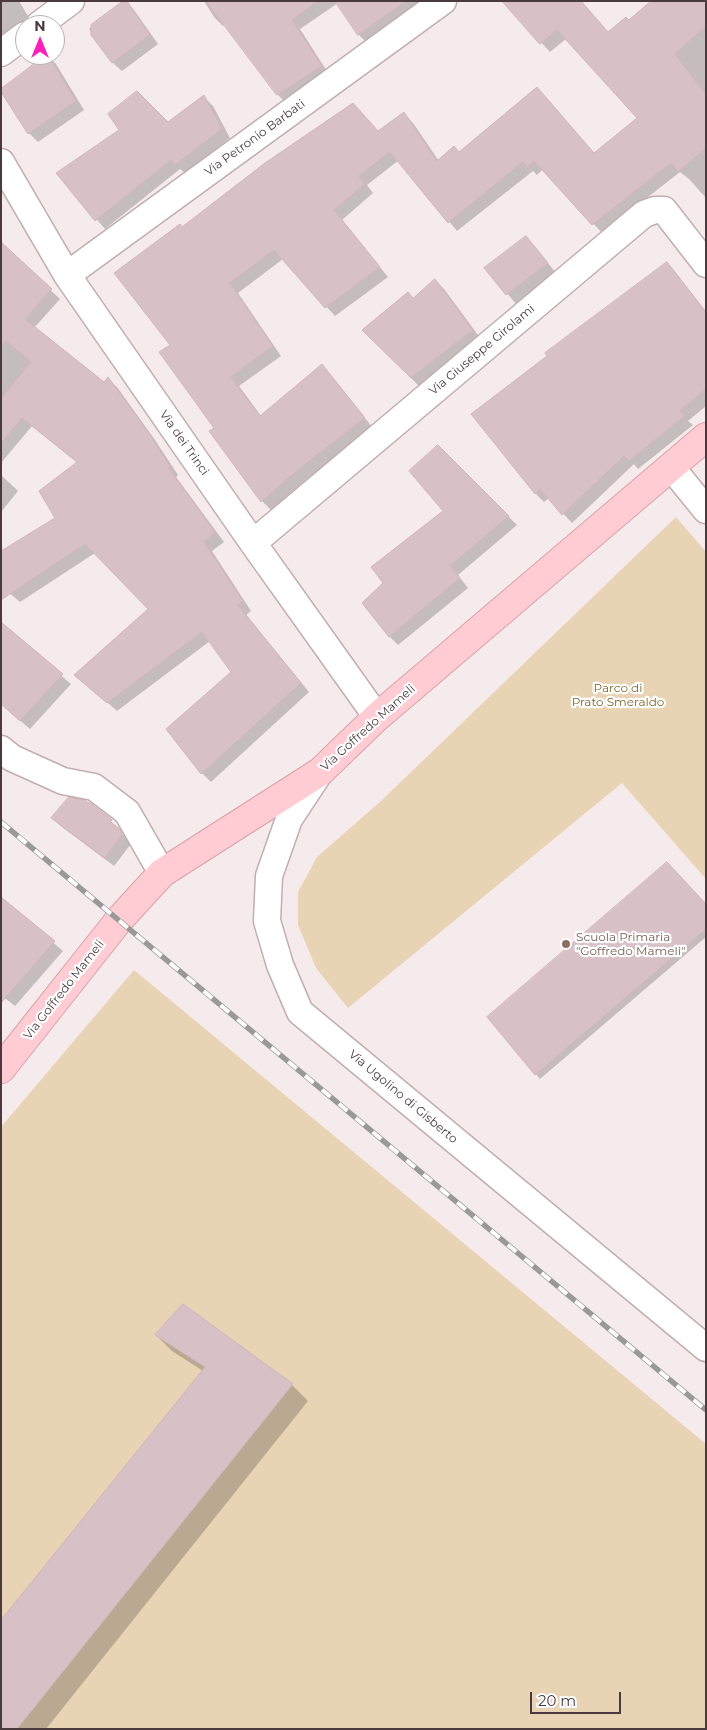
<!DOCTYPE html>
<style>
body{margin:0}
#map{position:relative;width:707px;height:1730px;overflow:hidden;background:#f5ebed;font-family:Montserrat,sans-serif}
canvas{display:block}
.frame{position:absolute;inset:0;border:2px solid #4a393d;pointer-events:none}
.north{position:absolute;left:15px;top:15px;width:50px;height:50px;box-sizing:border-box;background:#fff;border:1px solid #b7b0b1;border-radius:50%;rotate:0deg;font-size:14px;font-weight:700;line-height:20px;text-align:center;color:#4a393d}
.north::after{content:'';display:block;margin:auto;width:18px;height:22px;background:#f81fba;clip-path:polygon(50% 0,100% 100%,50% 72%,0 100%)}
.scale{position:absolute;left:530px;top:1692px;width:91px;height:22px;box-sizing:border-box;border:2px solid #4a393d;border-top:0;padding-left:6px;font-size:15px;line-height:18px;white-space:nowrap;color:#4a393d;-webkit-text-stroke:4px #fff;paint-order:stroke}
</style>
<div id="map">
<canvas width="707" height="1730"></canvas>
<div class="frame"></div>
<div class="north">N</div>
<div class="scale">20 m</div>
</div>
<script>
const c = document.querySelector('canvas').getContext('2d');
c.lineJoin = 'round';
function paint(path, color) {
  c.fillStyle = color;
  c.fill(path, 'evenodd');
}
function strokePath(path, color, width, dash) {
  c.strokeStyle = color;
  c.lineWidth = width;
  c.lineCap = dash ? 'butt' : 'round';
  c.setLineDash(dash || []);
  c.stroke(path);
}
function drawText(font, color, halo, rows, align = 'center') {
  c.font = font + ' Montserrat,sans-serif';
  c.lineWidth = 4.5;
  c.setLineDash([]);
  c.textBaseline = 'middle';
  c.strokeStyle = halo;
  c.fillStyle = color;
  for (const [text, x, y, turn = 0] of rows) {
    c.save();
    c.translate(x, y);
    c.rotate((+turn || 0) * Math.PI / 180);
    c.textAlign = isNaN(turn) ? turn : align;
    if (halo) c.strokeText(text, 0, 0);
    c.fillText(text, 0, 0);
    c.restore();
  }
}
paint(new Path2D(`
 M 676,517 L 706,552 L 706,879 L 622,783 L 348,1008 L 316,968 L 298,925 L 298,892 L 317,857 L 381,801 Z
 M 134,970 L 706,1444 L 706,1729 L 1,1729 L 1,1127 Z`), '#e9d3b5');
paint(new Path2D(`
 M 1,1 L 19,1 L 31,21 L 1,38 Z
 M 126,1 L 134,10 L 158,44 L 122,71 L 113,63 L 89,29 Z
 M 204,1 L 424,1 L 368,44 L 359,35 L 338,3 L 300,29 L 330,76 L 287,104 L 278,95 L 225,24 L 223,26 L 214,17 Z
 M 706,1 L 706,198 L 689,179 L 680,172 L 602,233 L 543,169 L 537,175 L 533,171 L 457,231 L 399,160 L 367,185 L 373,193 L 342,220 L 388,277 L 335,316 L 283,259 L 238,293 L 281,356 L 239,386 L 261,416 L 330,375 L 373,428 L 308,478 L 271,510 L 262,501 L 210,432 L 215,428 L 171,346 L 182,228 L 379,132 L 404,114 L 413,123 L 439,161 L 459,153 L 594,154 L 639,119 L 567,38 L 550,52 L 505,3 L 608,33 L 629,21 Z
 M 47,55 L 56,64 L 84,110 L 38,142 L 29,133 Z
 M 204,97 L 213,106 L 230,138 L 185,173 L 180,169 L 105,229 L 58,174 L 168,124 Z
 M 1,244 L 60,299 L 34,328 L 104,384 L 108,379 L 117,387 L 155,440 L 178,475 L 176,477 L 224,542 L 212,551 L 251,611 L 246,615 L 309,692 L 211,782 L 202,773 L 233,672 L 210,641 L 117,711 L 76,675 L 150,609 L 95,553 L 20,602 L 1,586 L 56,518 L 78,463 L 32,426 L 1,463 Z
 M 535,247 L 556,273 L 516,304 L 486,268 Z
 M 667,264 L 675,272 L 706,312 L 706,406 L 688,421 L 693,425 L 638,469 L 634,464 L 572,523 L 549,498 L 544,502 L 535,493 Z
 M 435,280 L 444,289 L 481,339 L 420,387 L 364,331 L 413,299 Z
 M 438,447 L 517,525 L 458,575 L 468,588 L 398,645 L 389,636 L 385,583 L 445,511 Z
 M 1,475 L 18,491 L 1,512 Z
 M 1,624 L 71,684 L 30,729 L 1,704 Z
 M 53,818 L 111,821 L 131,844 L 114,866 L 62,827 Z
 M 1,899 L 63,951 L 15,1006 L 1,995 Z
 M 706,906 L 706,937 L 540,1079 L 489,1017 Z
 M 156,1335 L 292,1385 L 308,1401 L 46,1729 L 1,1729 L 203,1371 L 172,1351 Z`), '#0003');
const building = new Path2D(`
 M 123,1 L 127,1 L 150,35 L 112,63 L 91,35 L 91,25 Z
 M 206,1 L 318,1 L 292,20 L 322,66 L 277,95 Z
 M 335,1 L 406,1 L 358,35 Z
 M 502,1 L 581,1 L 608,32 L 626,17 L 629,20 L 651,1 L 706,1 L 706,26 L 675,54 L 706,94 L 706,148 L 678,172 L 671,163 L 592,225 L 534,161 L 527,167 L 523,162 L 448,223 L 390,152 L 359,176 L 365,184 L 334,210 L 380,267 L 325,308 L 274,250 L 230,283 L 273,346 L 231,377 L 260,416 L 322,364 L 365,418 L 299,469 L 261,502 L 209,431 L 214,428 L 159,352 L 170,345 L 114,273 L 180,224 L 182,227 L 265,163 L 353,103 L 378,131 L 404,112 L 437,161 L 454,146 L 459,152 L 537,87 L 594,153 L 637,118 L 557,30 L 540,44 Z
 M 46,55 L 48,55 L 76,101 L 28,134 L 1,92 L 1,89 Z
 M 137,91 L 168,122 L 204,95 L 222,129 L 175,165 L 171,160 L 95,221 L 56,173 L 119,130 L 108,114 Z
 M 526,236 L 548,263 L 506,295 L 484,268 Z
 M 1,242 L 52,289 L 25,319 L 104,382 L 108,377 L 147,430 L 170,466 L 168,467 L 215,532 L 204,542 L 243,601 L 238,605 L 301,683 L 201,774 L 166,729 L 231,672 L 202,632 L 107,703 L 74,675 L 148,609 L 85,544 L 1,600 L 1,551 L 55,518 L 39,491 L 77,462 L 22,418 L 1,443 L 1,398 L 31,362 L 6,341 L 1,346 Z
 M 667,262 L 706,312 L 706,389 L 680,411 L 685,416 L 629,461 L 624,456 L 562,515 L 540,489 L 535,494 L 471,414 L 547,356 L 545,353 Z
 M 435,279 L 473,330 L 411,378 L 362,330 L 408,292 L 413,298 Z
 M 438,445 L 509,516 L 450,566 L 460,578 L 389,637 L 362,603 L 383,583 L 371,567 L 443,511 L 409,471 Z
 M 1,622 L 63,674 L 20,721 L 1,704 Z
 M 69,797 L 85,800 L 88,803 L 89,802 L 112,820 L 110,822 L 120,829 L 122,834 L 105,858 L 51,818 Z
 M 667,862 L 706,904 L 706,929 L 535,1075 L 487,1017 Z
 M 1,897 L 55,941 L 1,1003 Z
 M 183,1304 L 293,1384 L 17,1729 L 1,1729 L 1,1620 L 205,1367 L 155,1335 Z`);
paint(building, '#d7c0c6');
strokePath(building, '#d2b4bb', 1);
const minor = new Path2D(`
 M 39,25 L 71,1
 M 1,53 L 25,35
 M 1,162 L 67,275 L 253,543 L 377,717
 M 67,275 L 443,1
 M 671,467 L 706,510
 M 253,543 L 644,214 L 655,210 L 664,210 L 706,264
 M 1,749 L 12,758 L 63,781 L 94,787 L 127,812 L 162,873
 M 320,772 L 289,819 L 269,876 L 267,921 L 280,965 L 300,1012 L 706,1348`);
const secondary = new Path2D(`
 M 1,1069 L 119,920 L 162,873 L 320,772 L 377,717 L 706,437`);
strokePath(minor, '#c1adb2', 29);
strokePath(secondary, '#dba0a8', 30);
strokePath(minor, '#fff', 26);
strokePath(secondary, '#feccd2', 28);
const rail = new Path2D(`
 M 1,822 L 706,1410`);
strokePath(rail, '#999', 5.5);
strokePath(rail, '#fff', 4, [11]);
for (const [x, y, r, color] of [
 [566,944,5,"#8d6e63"]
]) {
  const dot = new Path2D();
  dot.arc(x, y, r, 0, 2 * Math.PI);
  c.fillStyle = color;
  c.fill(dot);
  strokePath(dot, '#fff', 2);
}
drawText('12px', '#4a393d', '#fff', [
 ["Via Petronio Barbati",255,138,-36],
 ["Via Giuseppe Girolami",482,350,-40],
 ["Via dei Trinci",184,443,55],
 ["Via Goffredo Mameli",368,728,-42],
 ["Via Goffredo Mameli",64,990,-52],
 ["Via Ugolino di Gisberto",403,1097,40]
]);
drawText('12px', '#7c682b', '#fff', [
 ["Parco di",618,688],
 ["Prato Smeraldo",618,702]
]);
drawText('12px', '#785e54', '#fff', [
 ["Scuola Primaria",576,937],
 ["\"Goffredo Mameli\"",576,951]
], 'left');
</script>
